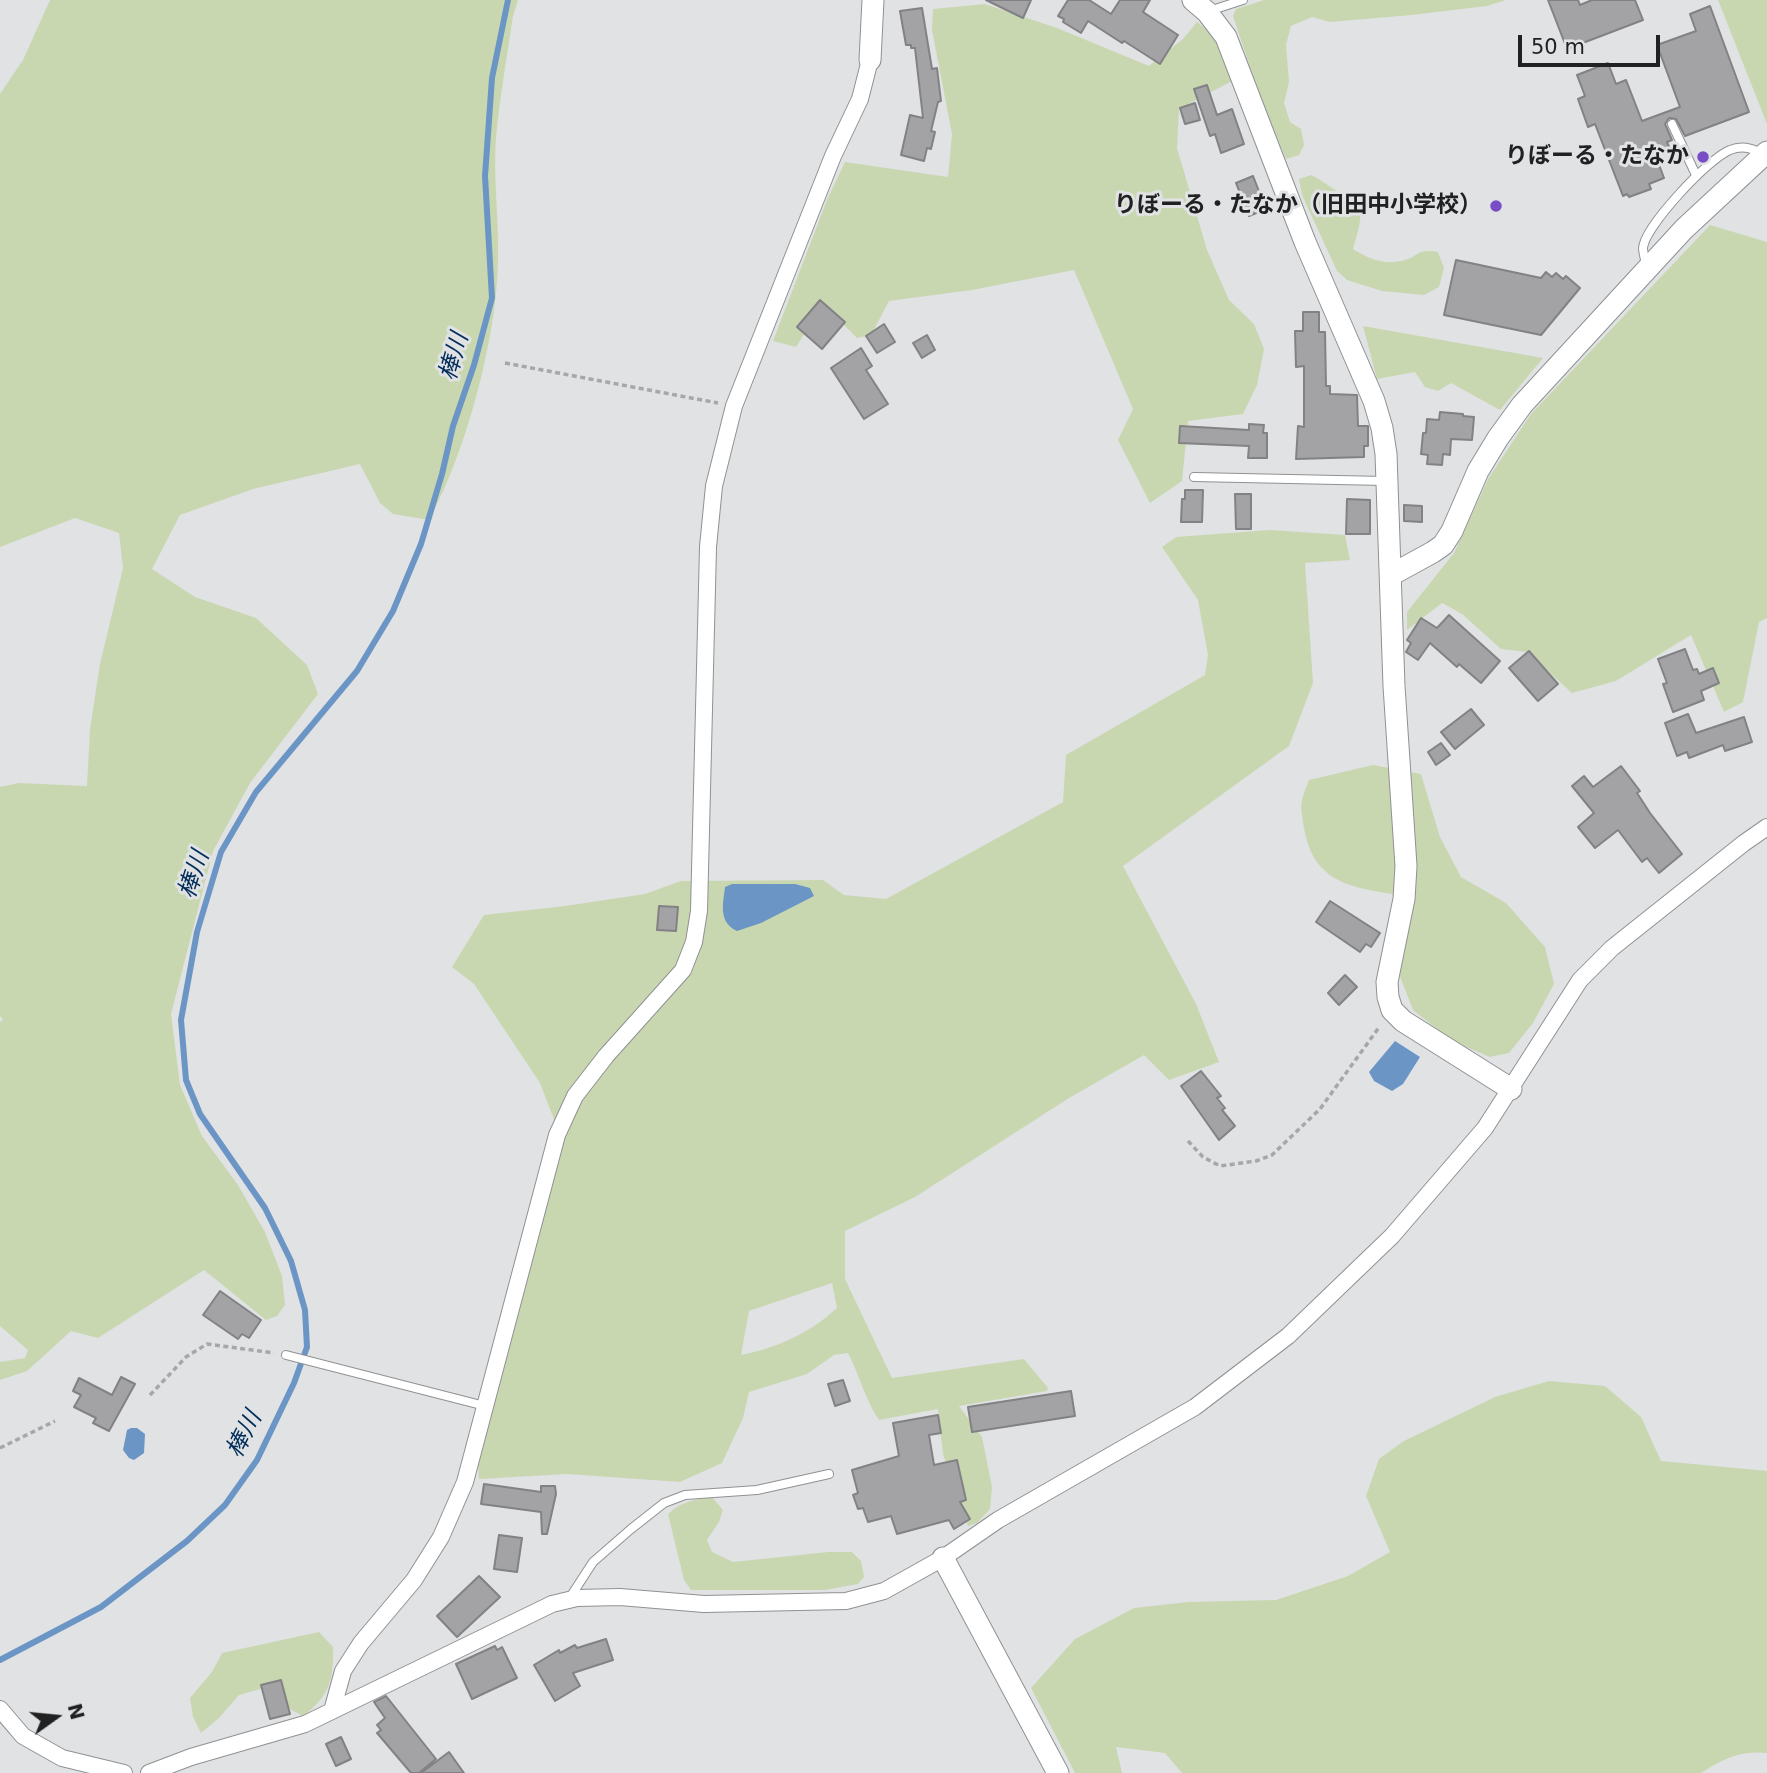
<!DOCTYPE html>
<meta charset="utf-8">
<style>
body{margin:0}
#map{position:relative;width:1767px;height:1773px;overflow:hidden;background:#e0e2e4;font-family:"DejaVu Sans",sans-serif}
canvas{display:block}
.north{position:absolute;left:21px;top:1682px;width:70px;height:70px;-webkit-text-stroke:5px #e0e2e4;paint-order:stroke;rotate:75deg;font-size:19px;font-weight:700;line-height:28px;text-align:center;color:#212122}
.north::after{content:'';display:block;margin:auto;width:24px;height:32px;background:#212122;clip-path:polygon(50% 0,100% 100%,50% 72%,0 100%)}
.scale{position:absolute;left:1518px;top:35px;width:142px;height:32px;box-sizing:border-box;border:4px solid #212122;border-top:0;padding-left:9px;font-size:21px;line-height:24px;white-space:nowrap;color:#212122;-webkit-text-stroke:5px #e0e2e4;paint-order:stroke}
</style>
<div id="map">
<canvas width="1767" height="1773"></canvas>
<div class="north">N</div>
<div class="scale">50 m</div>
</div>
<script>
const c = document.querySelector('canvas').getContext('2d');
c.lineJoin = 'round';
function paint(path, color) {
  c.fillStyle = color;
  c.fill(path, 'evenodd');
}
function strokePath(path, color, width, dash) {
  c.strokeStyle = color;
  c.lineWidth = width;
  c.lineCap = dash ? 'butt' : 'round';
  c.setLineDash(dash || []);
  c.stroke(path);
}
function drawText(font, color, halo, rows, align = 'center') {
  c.font = font + ' "DejaVu Sans","Noto Sans JP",sans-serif';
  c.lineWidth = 6;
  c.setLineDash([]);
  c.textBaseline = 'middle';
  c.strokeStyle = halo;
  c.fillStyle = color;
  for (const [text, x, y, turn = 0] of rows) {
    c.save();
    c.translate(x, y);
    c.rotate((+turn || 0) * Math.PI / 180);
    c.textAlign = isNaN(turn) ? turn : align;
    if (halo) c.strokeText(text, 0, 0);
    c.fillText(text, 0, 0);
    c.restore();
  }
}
paint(new Path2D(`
 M 50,0 L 518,0 L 513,16 C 507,56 500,97 496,137 C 493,177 499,219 498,260 C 497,338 466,452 429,520 L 393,514 L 380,503 L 360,464 L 253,489 L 180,515 L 152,569 L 195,597 L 256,618 L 307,665 L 318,694 L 250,783 L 213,851 L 171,1014 L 180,1085 L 202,1136 L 238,1185 L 265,1232 L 282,1276 L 285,1305 L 277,1316 L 266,1320 L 204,1270 L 98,1338 L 71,1331 L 27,1371 L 0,1380 L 0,1362 L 25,1358 L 28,1350 L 0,1326 L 0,1022 L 3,1020 L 0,1016 L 0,787 L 19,783 L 87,786 L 90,729 L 100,664 L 123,568 L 119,533 L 75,518 L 0,547 L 0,94 L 23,60 Z
 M 1264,0 L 1506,0 L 1487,6 L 1412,15 L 1330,22 L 1312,17 L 1291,26 L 1286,45 L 1289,82 L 1284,103 L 1290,122 L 1301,129 L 1304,145 L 1299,155 L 1286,159 L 1260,97 L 1233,16 L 1236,9 Z
 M 1718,0 L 1767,0 L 1767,124 Z
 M 985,4 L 1057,28 L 1149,66 L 1183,39 L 1197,22 L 1217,38 L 1234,80 L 1179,109 L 1177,148 L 1207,250 L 1229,300 L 1254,324 L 1264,349 L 1257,385 L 1243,414 L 1188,421 L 1182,481 L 1150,503 L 1118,440 L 1133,409 L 1074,270 L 972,290 L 889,301 L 871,335 L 857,338 L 823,304 L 796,347 L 773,341 L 827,200 L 845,162 L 948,177 L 952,134 L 932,30 L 933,9 Z
 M 1311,175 C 1320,179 1327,185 1335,190 C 1340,192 1347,192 1352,196 C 1368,208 1357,233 1353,249 C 1367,258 1383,265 1401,261 C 1419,258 1415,248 1438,252 L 1444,268 L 1439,287 L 1424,295 L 1382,291 L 1347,280 L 1337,271 L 1302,195 L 1299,179 Z
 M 1710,225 L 1767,242 L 1767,618 L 1759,622 L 1743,702 L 1724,712 L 1691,635 L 1616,681 L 1572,693 L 1527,652 L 1501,649 L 1462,614 L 1442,603 L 1407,630 L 1407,612 L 1454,553 L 1488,479 L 1531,414 Z
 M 1363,326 L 1543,358 L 1500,410 L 1451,383 L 1438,391 L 1425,387 L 1415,372 L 1377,379 Z
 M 1270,530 L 1345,535 L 1350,560 L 1305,563 L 1313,683 L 1289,746 L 1123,866 L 1196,1004 L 1219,1062 L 1169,1080 L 1144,1055 L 1069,1098 L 915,1197 L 845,1231 L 845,1279 L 892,1378 L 1024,1359 L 1048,1388 L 1047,1391 L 959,1406 L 982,1437 L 992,1487 L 990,1509 L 977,1523 L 968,1526 L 943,1454 L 938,1409 L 879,1420 C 865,1400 860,1376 848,1353 L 834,1355 L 807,1374 L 749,1392 L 743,1418 L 722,1463 L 680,1482 L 567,1474 L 479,1479 L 478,1462 L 562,1140 L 540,1083 L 474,984 L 452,967 L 484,915 L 565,906 L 645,894 L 681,881 L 823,880 L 844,895 L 886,899 L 1063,802 L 1066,755 L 1205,675 L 1208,655 L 1198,600 L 1162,547 L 1176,537 ZM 832,1283 L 837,1308 C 810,1333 777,1348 741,1355 L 749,1311 Z
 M 1373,765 L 1421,774 L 1440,837 L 1461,877 L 1506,903 L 1545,947 L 1554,984 L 1533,1023 L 1509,1053 L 1490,1057 L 1452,1041 L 1413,1010 L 1399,974 L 1407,929 L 1392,894 C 1347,887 1313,880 1304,828 C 1300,804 1300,802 1309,780 Z
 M 1549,1381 L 1605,1386 L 1641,1417 L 1661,1461 L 1767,1471 L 1767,1753 C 1741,1750 1722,1759 1701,1773 L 1182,1773 L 1165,1753 L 1116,1747 L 1122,1773 L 1075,1773 L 1031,1688 L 1075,1639 L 1134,1608 L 1188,1602 L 1276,1600 L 1348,1576 L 1390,1552 L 1366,1496 L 1379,1459 L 1404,1441 L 1495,1397 Z
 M 712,1497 L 723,1510 L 719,1522 L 707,1540 L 712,1552 L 733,1562 L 828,1552 L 852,1552 L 861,1561 L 864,1577 L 858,1584 L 825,1590 L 691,1590 L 684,1580 L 668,1514 C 680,1502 696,1499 712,1497 Z
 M 319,1632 L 333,1647 C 334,1679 329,1697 303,1716 L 290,1709 L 278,1684 L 239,1695 L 219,1718 L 201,1733 L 193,1717 L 190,1698 L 212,1672 L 222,1653 Z`), '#c9d7b1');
paint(new Path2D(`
 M 732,884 L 795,884 L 810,888 L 814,896 L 761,923 L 737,931 C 718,922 723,904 725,887 Z
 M 1395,1041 L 1420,1057 L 1403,1084 L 1392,1091 L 1374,1081 L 1369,1072 Z
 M 131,1428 L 137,1428 L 145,1434 L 144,1453 L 134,1460 L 129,1458 L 123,1450 L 127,1430 Z`), '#6b95c5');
strokePath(new Path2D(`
 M 0,1660 L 101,1607 L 187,1541 L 225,1505 L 257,1460 L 294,1383 L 307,1347 L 305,1310 L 291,1261 L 265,1208 L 200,1114 L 186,1080 L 181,1020 L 197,932 L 221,852 L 256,792 L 357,671 L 393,611 L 421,544 L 442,474 L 453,426 L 474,365 L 492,298 L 485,176 L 492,78 L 508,0`), '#6b95c5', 6);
const building = new Path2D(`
 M 986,0 L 1031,0 L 1023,18 Z
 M 1068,0 L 1089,0 L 1111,14 L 1120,0 L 1150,0 L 1143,12 L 1178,35 L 1160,64 L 1124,41 L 1122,43 L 1088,21 L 1081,33 L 1063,22 L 1064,19 L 1058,16 Z
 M 1548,0 L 1578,0 L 1580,5 L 1592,0 L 1635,0 L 1643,20 L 1567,49 Z
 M 1710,6 L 1749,112 L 1685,136 L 1676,119 L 1669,118 L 1665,124 L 1672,140 L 1667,142 L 1670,149 L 1655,154 L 1664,178 L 1649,184 L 1651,189 L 1629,197 L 1627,194 L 1623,196 L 1595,124 L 1588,127 L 1578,99 L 1585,96 L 1577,75 L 1608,63 L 1616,84 L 1626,80 L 1642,121 L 1680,107 L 1657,45 L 1696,31 L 1690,14 Z
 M 922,8 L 932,69 L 937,68 L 941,101 L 938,102 L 931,131 L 935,132 L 931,149 L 927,148 L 924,161 L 901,155 L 910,115 L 923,118 L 915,48 L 911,48 L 911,45 L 906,45 L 900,11 Z
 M 1207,85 L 1217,115 L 1232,109 L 1244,144 L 1221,153 L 1215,134 L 1210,136 L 1194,89 Z
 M 1195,103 L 1200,120 L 1185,124 L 1180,108 Z
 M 1253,176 L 1266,209 L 1249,216 L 1236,183 Z
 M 1456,260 L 1541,278 L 1546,272 L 1552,277 L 1556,273 L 1563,279 L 1566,276 L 1580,288 L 1541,335 L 1444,315 Z
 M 820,300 L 845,322 L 822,349 L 797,327 Z
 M 1303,312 L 1319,312 L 1319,332 L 1325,332 L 1326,386 L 1330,386 L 1330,394 L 1357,395 L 1358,426 L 1368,426 L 1368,446 L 1364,446 L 1364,457 L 1296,459 L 1298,426 L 1304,427 L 1304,366 L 1296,367 L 1295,331 L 1303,331 Z
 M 884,324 L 895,342 L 877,353 L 866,336 Z
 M 927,335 L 935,350 L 922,358 L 913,343 Z
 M 861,348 L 872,366 L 866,370 L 888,404 L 864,419 L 831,368 Z
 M 1440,412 L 1463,414 L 1463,416 L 1474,417 L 1472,440 L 1451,439 L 1450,455 L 1443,454 L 1442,465 L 1427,464 L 1428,455 L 1421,454 L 1423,433 L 1426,433 L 1427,419 L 1439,420 Z
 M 1249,424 L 1264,425 L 1263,433 L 1267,433 L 1267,458 L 1248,458 L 1249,446 L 1179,443 L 1180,426 L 1249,430 Z
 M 1185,490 L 1203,490 L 1202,522 L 1181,522 L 1182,499 L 1185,499 Z
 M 1235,494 L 1251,494 L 1251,529 L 1236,529 Z
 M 1347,499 L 1370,500 L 1370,534 L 1346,534 Z
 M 1404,505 L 1422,506 L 1422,522 L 1404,521 Z
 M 1449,615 L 1500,661 L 1481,683 L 1459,664 L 1457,667 L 1430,643 L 1418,660 L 1406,652 L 1411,643 L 1407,640 L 1421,618 L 1437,628 Z
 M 1685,649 L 1693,670 L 1697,669 L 1699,674 L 1713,668 L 1719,683 L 1701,691 L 1704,700 L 1673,712 L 1663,684 L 1667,683 L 1658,659 Z
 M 1529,651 L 1558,684 L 1538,701 L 1509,668 Z
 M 1471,709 L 1484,725 L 1455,749 L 1441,732 Z
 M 1688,714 L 1696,733 L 1744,717 L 1752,742 L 1725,751 L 1723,745 L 1689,758 L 1687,752 L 1677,756 L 1665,723 Z
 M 1441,743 L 1450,755 L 1436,765 L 1428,752 Z
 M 1621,766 L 1640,791 L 1637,793 L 1650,813 L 1682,854 L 1659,873 L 1647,858 L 1642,862 L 1618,830 L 1595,848 L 1578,827 L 1594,813 L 1572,786 L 1584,776 L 1593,787 Z
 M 1330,901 L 1380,933 L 1371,947 L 1366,944 L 1360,952 L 1316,922 Z
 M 659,906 L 678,907 L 676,931 L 657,930 Z
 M 1345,975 L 1357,987 L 1339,1005 L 1328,993 Z
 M 1201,1071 L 1221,1096 L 1217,1098 L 1225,1108 L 1222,1110 L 1235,1126 L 1219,1140 L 1181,1086 Z
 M 220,1291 L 261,1320 L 249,1338 L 242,1334 L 238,1339 L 203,1315 Z
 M 121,1377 L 135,1384 L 109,1431 L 93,1423 L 96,1418 L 74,1407 L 81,1395 L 73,1391 L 79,1378 L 112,1395 Z
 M 843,1380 L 850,1401 L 835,1406 L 828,1384 Z
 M 1071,1391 L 1075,1416 L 972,1432 L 968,1407 Z
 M 938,1415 L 941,1433 L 929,1435 L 934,1465 L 957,1460 L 966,1500 L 960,1502 L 970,1519 L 954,1529 L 949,1520 L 897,1534 L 891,1516 L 868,1522 L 863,1508 L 858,1509 L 853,1495 L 858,1493 L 852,1470 L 899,1456 L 893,1423 Z
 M 484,1484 L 541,1492 L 541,1486 L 555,1486 L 556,1494 L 547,1534 L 542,1534 L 541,1512 L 481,1504 Z
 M 499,1535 L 522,1538 L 517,1572 L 494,1569 Z
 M 479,1576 L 500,1597 L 457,1637 L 437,1616 Z
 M 606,1639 L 613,1660 L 573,1673 L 580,1686 L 555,1701 L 534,1665 L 559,1650 L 560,1653 L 575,1645 L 577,1648 Z
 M 495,1646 L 497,1650 L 502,1647 L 517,1678 L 472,1699 L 456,1664 Z
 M 281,1680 L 290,1714 L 270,1719 L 261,1685 Z
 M 386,1696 L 436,1759 L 419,1773 L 411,1773 L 377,1733 L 381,1730 L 377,1725 L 385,1718 L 374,1702 Z
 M 341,1737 L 351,1759 L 336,1766 L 326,1744 Z
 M 449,1752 L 464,1773 L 421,1773 Z`);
paint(building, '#a3a3a6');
strokePath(building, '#828284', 2);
const service = new Path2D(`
 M 1209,11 L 1243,0
 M 1672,124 L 1696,175
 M 1646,264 C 1645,259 1643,252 1643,248 C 1645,226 1709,158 1730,150 C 1742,145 1750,148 1762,153
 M 1194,477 L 1385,481
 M 286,1355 L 485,1406
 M 569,1599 L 593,1562 L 631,1529 L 664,1503 L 685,1495 L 757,1490 L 829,1474`);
const minor = new Path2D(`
 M 0,1709 L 23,1736 L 62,1758 L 124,1773
 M 332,1711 L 343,1671 L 361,1643 L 414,1580 L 441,1537 L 465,1482 L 557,1135 L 575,1096 L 606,1056 L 683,970 L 694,942 L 699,911 L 708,547 L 714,486 L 734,406 L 833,156 L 860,99 L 870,60
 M 149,1773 L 191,1757 L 305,1724 L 552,1604 L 577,1598 L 620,1597 L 704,1604 L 846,1601 L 884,1591 L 943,1558 L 998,1520 L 1195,1407 L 1288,1336 L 1392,1236 L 1485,1128 L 1580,980 L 1612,948 L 1744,843 L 1767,827`);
const tertiary = new Path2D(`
 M 1193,0 L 1207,12 L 1226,37 L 1305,242 L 1374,401 L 1382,428 L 1386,454 L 1394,686 L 1406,866 L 1404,899 L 1387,982 L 1388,997 L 1392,1010 L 1403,1021 L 1511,1089
 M 870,60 L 873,0
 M 1391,575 L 1433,552 L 1443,545 L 1452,531 L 1478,471 L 1498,438 L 1522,405 L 1684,229 L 1767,152
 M 943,1558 L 1058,1773`);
strokePath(service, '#8f9193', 10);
strokePath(minor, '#8f9193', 18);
strokePath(tertiary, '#8f9193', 23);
strokePath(new Path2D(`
 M 505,363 L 718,403
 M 1188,1141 L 1203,1157 L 1220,1166 L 1256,1161 L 1272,1155 L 1320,1109 L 1380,1026
 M 150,1395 L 186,1357 L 207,1344 L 274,1353
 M 0,1448 L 55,1421`), '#a6a7a9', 3.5, [5, 3.5]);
strokePath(service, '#fff', 8);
strokePath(minor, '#fff', 16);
strokePath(tertiary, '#fff', 21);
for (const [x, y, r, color] of [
 [1703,157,7,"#784dc6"],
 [1496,206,7,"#784dc6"]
]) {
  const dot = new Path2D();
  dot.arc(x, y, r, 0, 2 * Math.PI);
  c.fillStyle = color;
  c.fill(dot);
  strokePath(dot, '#e0e2e4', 2.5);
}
drawText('bold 23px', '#212122', '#e0e2e4', [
 ["りぼーる・たなか",1689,157],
 ["りぼーる・たなか（旧田中小学校）",1482,206]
], 'right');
drawText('italic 24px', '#002d59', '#e0e2e4', [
 ["棒川",455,357,-74],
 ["棒川",195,875,-72],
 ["棒川",245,1435,-63]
]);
</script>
